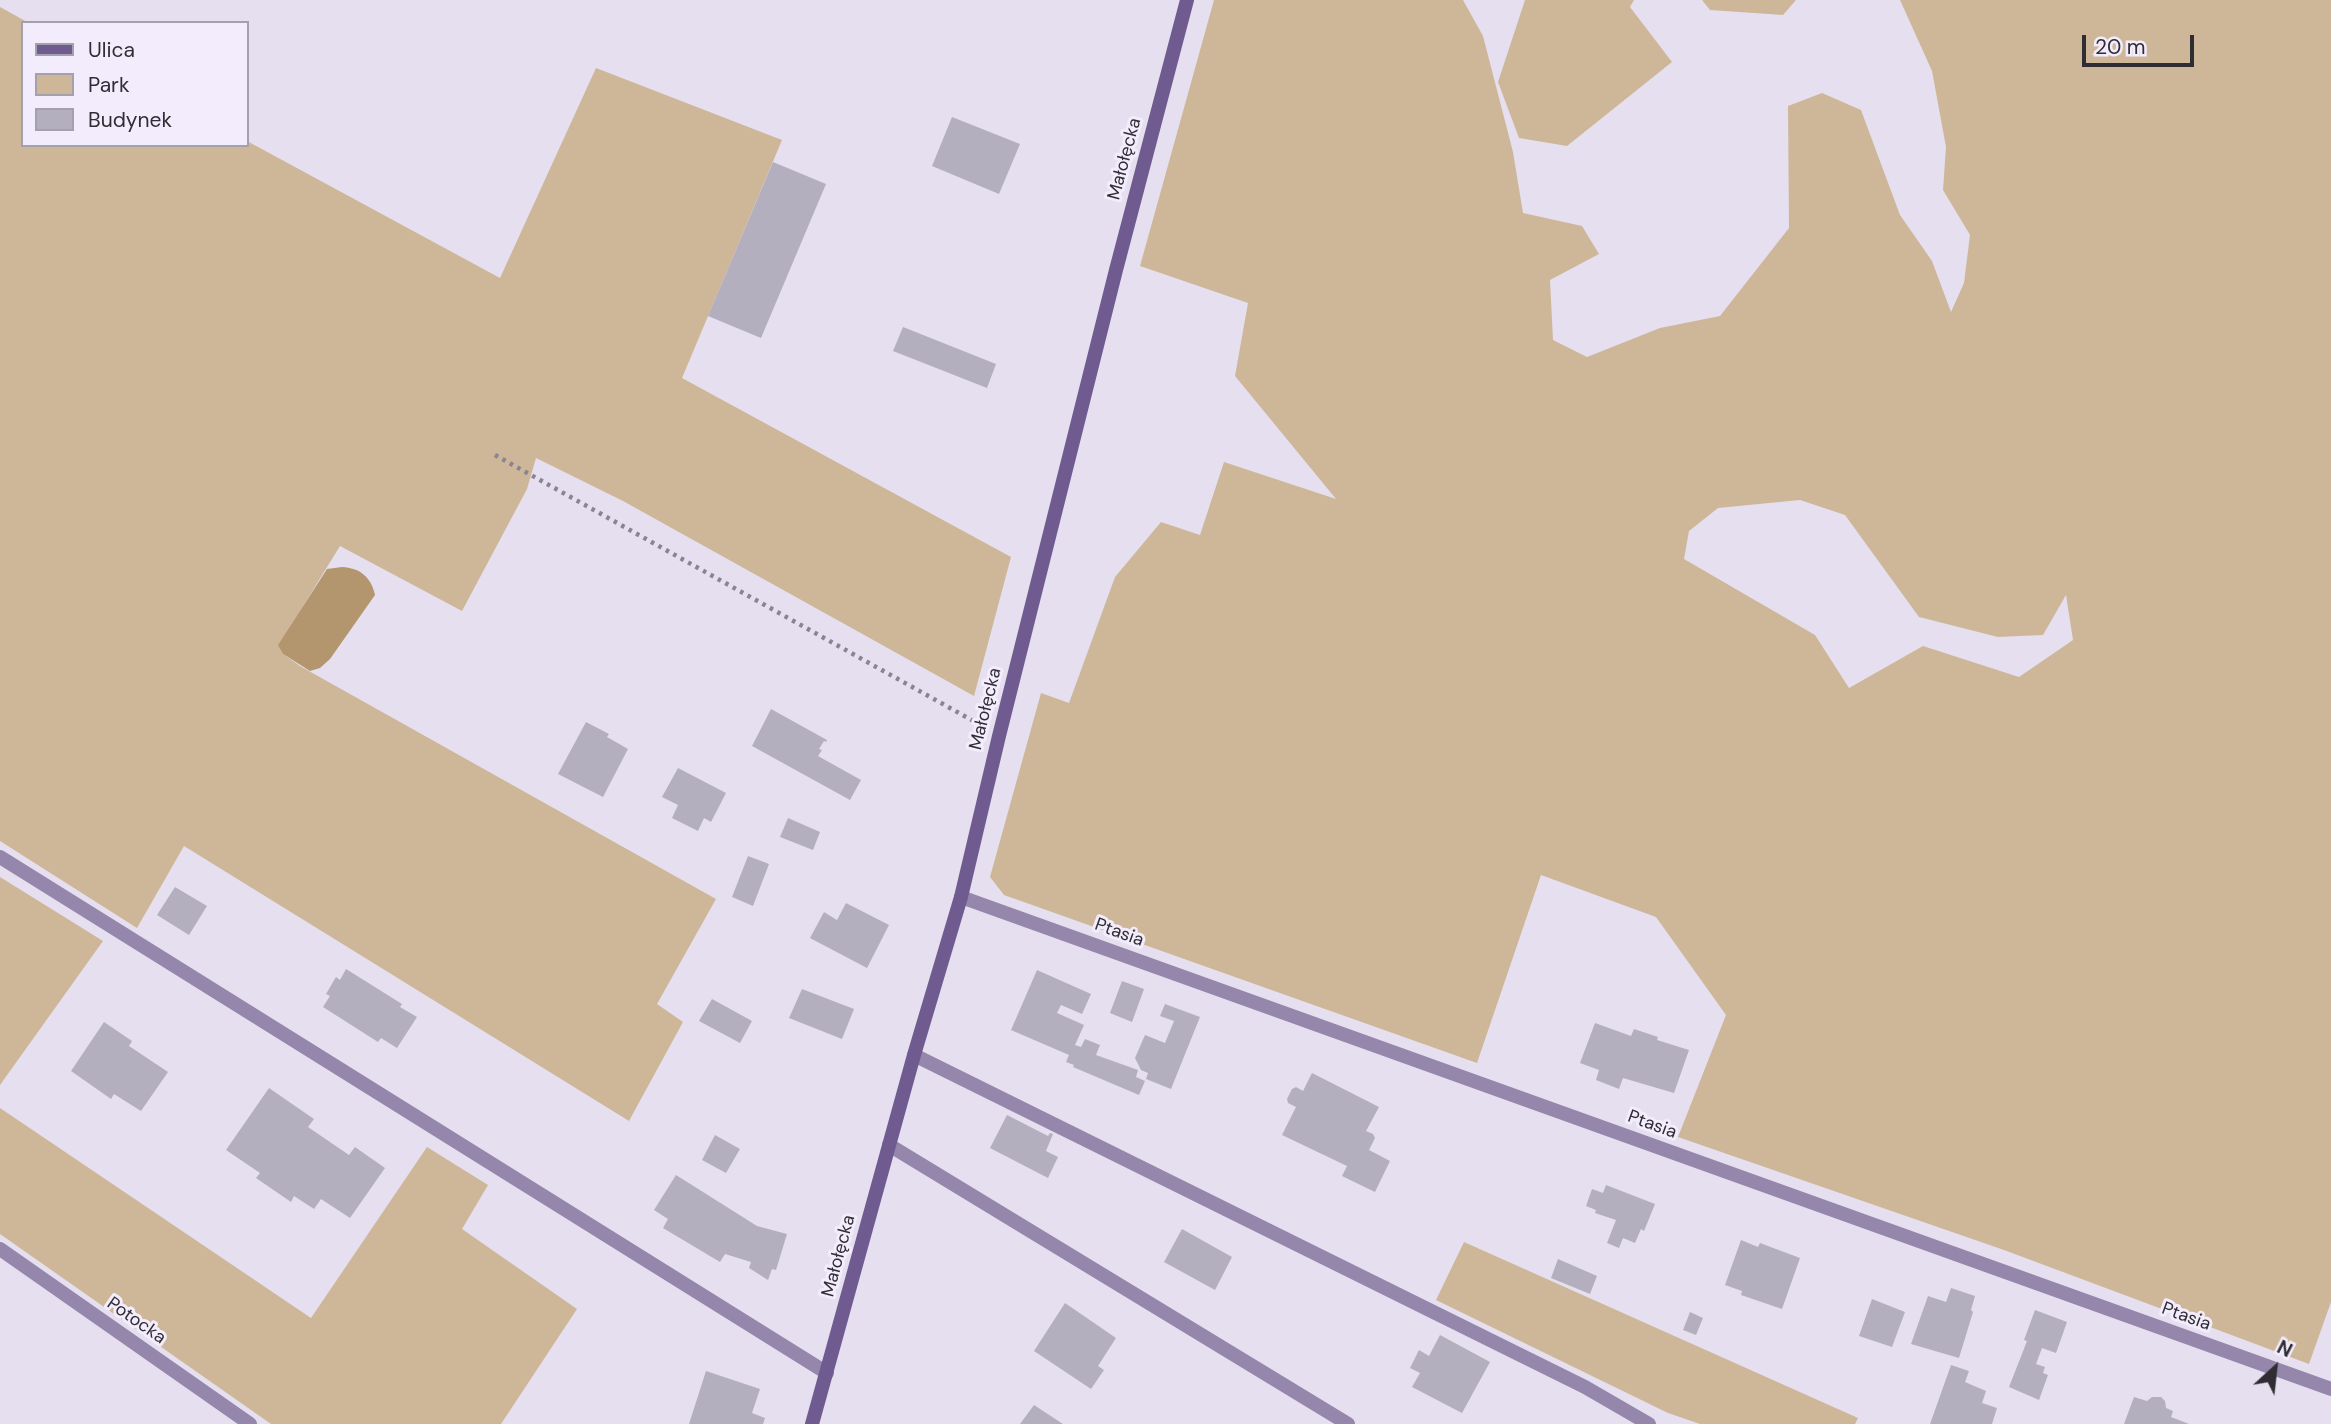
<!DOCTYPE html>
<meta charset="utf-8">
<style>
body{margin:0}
#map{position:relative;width:2331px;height:1424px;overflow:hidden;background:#e5dfef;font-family:"DM Sans",sans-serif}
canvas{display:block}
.legend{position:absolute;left:21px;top:21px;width:228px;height:126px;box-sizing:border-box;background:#f2ecfc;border:2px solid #a4a0ac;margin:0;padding:9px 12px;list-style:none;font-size:21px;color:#2f2d33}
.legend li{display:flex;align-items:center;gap:14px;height:35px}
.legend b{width:35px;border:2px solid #a4a0ac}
.north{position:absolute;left:2240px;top:1333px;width:70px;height:70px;-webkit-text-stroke:5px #f2ecfc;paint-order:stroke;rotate:27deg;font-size:19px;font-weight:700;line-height:28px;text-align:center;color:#2f2d33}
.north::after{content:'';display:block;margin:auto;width:24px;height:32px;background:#2f2d33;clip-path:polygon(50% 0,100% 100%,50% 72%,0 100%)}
.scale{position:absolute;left:2082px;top:35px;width:112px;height:32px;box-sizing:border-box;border:4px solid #2f2d33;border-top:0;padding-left:9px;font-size:21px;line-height:24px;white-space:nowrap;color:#2f2d33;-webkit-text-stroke:5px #f2ecfc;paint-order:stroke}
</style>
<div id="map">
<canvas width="2331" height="1424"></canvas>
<ul class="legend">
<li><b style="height:9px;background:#705b90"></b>Ulica</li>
<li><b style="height:19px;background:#ceb799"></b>Park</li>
<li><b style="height:19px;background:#b4afbe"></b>Budynek</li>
</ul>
<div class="north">N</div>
<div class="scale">20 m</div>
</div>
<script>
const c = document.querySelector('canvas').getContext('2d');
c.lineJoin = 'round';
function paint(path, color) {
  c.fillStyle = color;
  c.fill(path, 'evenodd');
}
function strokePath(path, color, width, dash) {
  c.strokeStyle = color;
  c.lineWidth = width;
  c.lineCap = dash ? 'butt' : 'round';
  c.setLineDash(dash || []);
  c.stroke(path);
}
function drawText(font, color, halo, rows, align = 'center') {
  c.font = font + ' "DM Sans",sans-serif';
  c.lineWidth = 6;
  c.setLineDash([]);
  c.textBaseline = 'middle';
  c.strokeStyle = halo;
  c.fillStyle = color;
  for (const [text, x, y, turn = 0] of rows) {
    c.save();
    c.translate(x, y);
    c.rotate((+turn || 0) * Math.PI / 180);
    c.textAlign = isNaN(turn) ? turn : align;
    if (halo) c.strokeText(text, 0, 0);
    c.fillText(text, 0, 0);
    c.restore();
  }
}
paint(new Path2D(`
 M 1214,0 L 1463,0 L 1483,36 L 1513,152 L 1523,213 L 1582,226 L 1599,254 L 1550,280 L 1553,340 L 1587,357 L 1660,328 L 1720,316 L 1789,228 L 1788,106 L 1822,93 L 1861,110 L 1900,215 L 1932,261 L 1951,312 L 1964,283 L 1970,235 L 1943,190 L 1946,147 L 1932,71 L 1900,0 L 2331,0 L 2331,1302 L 2309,1364 L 2004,1250 L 1678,1137 L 1726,1015 L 1656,917 L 1541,875 L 1477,1063 L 1004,895 L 990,877 L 1041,693 L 1069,703 L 1115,577 L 1161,522 L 1200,535 L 1224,462 L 1336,499 L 1235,376 L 1248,303 L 1140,266 ZM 1800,500 L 1845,515 L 1919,617 L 1998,637 L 2043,635 L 2066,595 L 2073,640 L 2019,677 L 1923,646 L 1849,688 L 1815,635 L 1684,559 L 1689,531 L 1718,508 Z
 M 1525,0 L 1634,0 L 1630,7 L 1672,62 L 1567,146 L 1519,138 L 1498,82 Z
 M 1702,0 L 1796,0 L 1783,15 L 1710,10 Z
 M 0,7 L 29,23 L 23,23 L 23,145 L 247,145 L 247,141 L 500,278 L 596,68 L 782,140 L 682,378 L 1011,557 L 974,696 L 623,501 L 536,458 L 527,489 L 462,611 L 340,546 L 279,645 L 283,654 L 300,666 L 716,899 L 657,1004 L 683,1022 L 629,1121 L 184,846 L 137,928 L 0,841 Z
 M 0,877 L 103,941 L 0,1085 Z
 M 0,1108 L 311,1318 L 427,1147 L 488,1185 L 462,1229 L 577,1309 L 501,1424 L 271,1424 L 0,1234 Z
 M 1464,1242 L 1858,1418 L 1855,1424 L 1700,1424 L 1668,1413 L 1436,1300 Z`), '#ceb799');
paint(new Path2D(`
 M 342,567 C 360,568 371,577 375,595 L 330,659 L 320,668 L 310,671 L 283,654 L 278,645 L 327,569 Z`), '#b4966e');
paint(new Path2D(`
 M 952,117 L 1020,144 L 999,194 L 932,166 Z
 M 773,162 L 826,184 L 761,338 L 708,316 Z
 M 903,327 L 996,364 L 987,388 L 893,351 Z
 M 771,709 L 827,740 L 826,742 L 824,741 L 819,749 L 822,750 L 818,756 L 861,780 L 850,800 L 752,746 Z
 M 586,722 L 609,734 L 607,737 L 628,749 L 603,797 L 558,774 Z
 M 678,768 L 726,793 L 711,822 L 704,818 L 698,831 L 672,818 L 678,805 L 662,797 Z
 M 788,818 L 820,832 L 813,850 L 780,837 Z
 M 748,856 L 769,864 L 753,906 L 732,897 Z
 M 175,887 L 207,906 L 189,935 L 157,915 Z
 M 846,903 L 889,925 L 867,968 L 810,938 L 824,912 L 837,920 Z
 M 346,969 L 402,1004 L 400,1007 L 417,1017 L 397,1048 L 381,1038 L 378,1042 L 323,1007 L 330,996 L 326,994 L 336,977 L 340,980 Z
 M 1037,970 L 1091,994 L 1082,1014 L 1061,1005 L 1057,1013 L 1084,1025 L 1075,1045 L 1081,1047 L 1085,1039 L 1100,1045 L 1096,1055 L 1138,1070 L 1136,1077 L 1145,1081 L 1139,1095 L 1073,1067 L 1074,1065 L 1066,1062 L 1069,1055 L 1011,1030 Z
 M 1122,981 L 1144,989 L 1132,1022 L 1110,1013 Z
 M 802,989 L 854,1009 L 842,1039 L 789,1018 Z
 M 712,999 L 752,1021 L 740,1043 L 699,1021 Z
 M 1165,1004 L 1200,1017 L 1171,1089 L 1146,1079 L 1148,1073 L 1141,1070 L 1135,1058 L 1145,1035 L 1165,1043 L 1174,1021 L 1160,1016 Z
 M 104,1022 L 132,1041 L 129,1046 L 168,1072 L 141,1111 L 114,1094 L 111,1099 L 71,1071 Z
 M 1595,1023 L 1631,1036 L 1634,1029 L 1658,1037 L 1657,1040 L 1689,1050 L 1674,1093 L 1623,1078 L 1619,1089 L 1596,1080 L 1599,1070 L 1580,1063 Z
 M 1312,1073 L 1379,1107 L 1366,1131 L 1373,1134 L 1375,1138 L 1369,1150 L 1390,1161 L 1375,1192 L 1342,1176 L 1347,1166 L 1282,1135 L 1296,1107 L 1288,1103 L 1287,1099 L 1292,1089 L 1296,1087 L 1303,1091 Z
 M 269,1088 L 314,1119 L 308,1127 L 349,1155 L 355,1147 L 385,1168 L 350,1218 L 321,1199 L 314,1209 L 294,1196 L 291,1202 L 256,1178 L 260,1173 L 226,1150 Z
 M 1007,1115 L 1048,1136 L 1050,1133 L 1053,1134 L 1046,1151 L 1058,1157 L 1048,1178 L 990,1148 Z
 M 715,1135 L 740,1149 L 726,1173 L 702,1160 Z
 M 676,1175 L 757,1226 L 787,1234 L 776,1270 L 772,1269 L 768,1280 L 749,1268 L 751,1262 L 725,1254 L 720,1262 L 663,1228 L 668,1219 L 654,1210 Z
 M 1606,1185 L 1655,1204 L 1644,1231 L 1641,1229 L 1635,1243 L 1623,1238 L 1619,1248 L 1607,1243 L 1616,1220 L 1595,1213 L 1596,1210 L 1586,1206 L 1592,1189 L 1603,1193 Z
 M 1182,1229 L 1232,1257 L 1215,1290 L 1164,1262 Z
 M 1741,1240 L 1758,1247 L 1760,1243 L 1800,1258 L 1782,1309 L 1741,1295 L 1742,1291 L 1725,1285 Z
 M 1558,1259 L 1597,1276 L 1590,1294 L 1551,1278 Z
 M 1951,1288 L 1975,1296 L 1971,1310 L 1973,1312 L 1959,1358 L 1911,1344 L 1928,1296 L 1946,1302 Z
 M 1872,1299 L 1905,1312 L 1892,1347 L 1859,1336 Z
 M 1065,1303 L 1116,1338 L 1098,1366 L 1104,1370 L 1091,1389 L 1034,1351 Z
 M 2035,1310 L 2067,1322 L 2056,1353 L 2042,1348 L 2036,1364 L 2045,1367 L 2043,1373 L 2048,1375 L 2039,1400 L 2009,1387 L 2027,1341 L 2024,1340 Z
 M 1690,1312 L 1703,1318 L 1696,1335 L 1683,1330 Z
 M 1440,1335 L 1490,1362 L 1462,1413 L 1412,1387 L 1420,1373 L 1410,1368 L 1419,1350 L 1429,1356 Z
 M 1951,1365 L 1969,1371 L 1965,1382 L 1986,1391 L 1982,1403 L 1997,1408 L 1992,1424 L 1930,1424 Z
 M 706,1371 L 760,1389 L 752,1413 L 765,1418 L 763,1424 L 689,1424 Z
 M 2134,1397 L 2147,1401 L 2152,1397 L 2161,1397 L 2165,1401 L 2166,1408 L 2173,1411 L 2171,1417 L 2189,1424 L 2124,1424 Z
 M 1034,1405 L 1063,1424 L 1020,1424 Z`), '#b4afbe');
strokePath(new Path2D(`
 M 495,455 L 977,723`), '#898590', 4.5, [3.5, 5]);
strokePath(new Path2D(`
 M 0,857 L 827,1373
 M 914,1055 L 1585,1387 L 1649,1424`), '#9587ac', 14);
strokePath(new Path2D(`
 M 961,897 L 2331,1389
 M 889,1145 L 1348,1424
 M 0,1249 L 250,1424`), '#9587ac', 14);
strokePath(new Path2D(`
 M 812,1424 L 914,1055 L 961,897 L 999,736 L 1116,270 L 1187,0`), '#705b90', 14);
drawText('18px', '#2f2d33', '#f2ecfc', [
 ["Małołęcka",1125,159,-75],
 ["Małołęcka",986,709,-76],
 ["Ptasia",1119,933,20],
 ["Ptasia",1652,1125,20],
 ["Małołęcka",839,1256,-75],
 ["Ptasia",2186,1317,20],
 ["Potocka",136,1321,35]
]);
</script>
